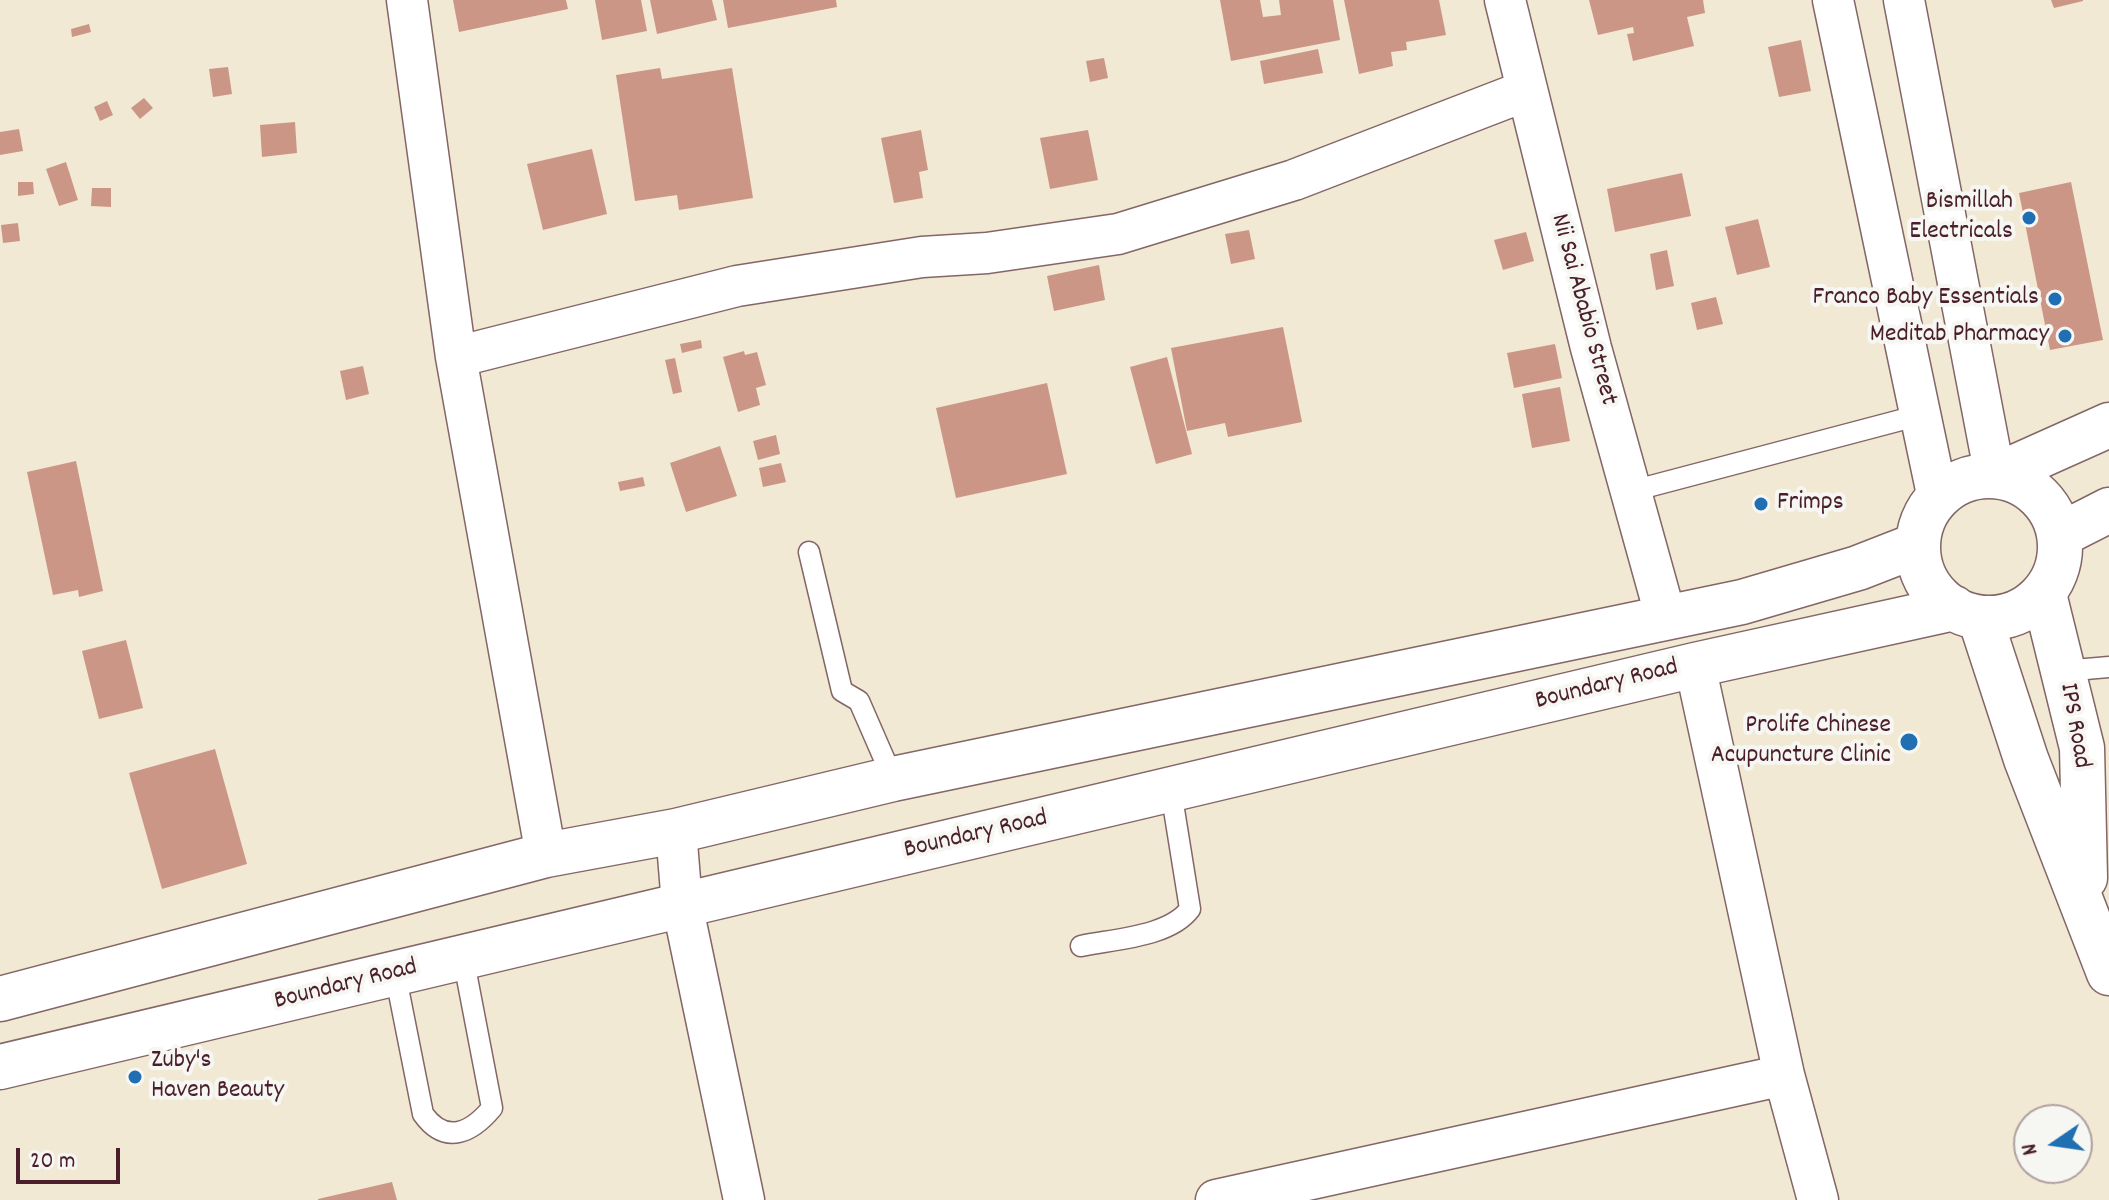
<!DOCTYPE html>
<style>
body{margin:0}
#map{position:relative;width:2109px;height:1200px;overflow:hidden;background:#f1e9d4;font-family:Dekko,sans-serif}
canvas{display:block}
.north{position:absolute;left:2013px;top:1104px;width:80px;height:80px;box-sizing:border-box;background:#f6f6f2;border:2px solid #b1a0a2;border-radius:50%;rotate:257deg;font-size:22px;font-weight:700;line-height:32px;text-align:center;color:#4a1f2b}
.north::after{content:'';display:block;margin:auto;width:28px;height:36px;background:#1f6fb2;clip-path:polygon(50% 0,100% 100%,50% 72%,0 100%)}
.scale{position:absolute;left:16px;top:1148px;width:104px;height:36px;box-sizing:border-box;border:4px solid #4a1f2b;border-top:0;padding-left:10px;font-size:24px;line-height:28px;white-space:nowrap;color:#4a1f2b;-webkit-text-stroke:6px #f6f6f2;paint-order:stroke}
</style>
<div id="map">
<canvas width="2109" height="1200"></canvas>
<div class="north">N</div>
<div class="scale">20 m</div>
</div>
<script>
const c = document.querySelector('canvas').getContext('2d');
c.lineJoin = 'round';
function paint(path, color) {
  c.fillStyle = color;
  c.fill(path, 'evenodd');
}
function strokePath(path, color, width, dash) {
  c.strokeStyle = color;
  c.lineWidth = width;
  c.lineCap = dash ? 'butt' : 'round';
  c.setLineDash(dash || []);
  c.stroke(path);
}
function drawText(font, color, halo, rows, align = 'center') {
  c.font = font + ' Dekko,sans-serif';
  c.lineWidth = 8;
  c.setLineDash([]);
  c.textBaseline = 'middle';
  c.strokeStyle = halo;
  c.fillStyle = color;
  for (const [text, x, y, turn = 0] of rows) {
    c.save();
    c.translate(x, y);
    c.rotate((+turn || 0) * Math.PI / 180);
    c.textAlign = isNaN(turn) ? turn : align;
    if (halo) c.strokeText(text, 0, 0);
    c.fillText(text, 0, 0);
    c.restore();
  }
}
paint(new Path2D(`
 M 453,0 L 566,0 L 568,9 L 459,32 Z
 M 595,0 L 641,0 L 647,31 L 602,40 Z
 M 650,0 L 712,0 L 717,20 L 657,34 Z
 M 723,0 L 836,0 L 837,7 L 728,28 Z
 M 1220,0 L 1260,0 L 1263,17 L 1281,15 L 1279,0 L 1333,0 L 1340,40 L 1231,61 Z
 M 1344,0 L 1439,0 L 1446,35 L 1406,42 L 1407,50 L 1391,52 L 1393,66 L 1359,74 Z
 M 1589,0 L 1703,0 L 1705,13 L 1687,17 L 1694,46 L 1633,61 L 1627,34 L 1634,33 L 1633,27 L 1598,35 Z
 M 2051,0 L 2083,0 L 2083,1 L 2054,8 Z
 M 89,24 L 91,32 L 72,37 L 71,29 Z
 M 1801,40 L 1811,91 L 1779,97 L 1768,47 Z
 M 1318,49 L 1323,73 L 1264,84 L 1260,61 Z
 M 1104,58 L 1108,78 L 1090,82 L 1086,61 Z
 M 228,67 L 232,94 L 213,97 L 209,69 Z
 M 660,68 L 662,79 L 732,68 L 753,198 L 679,210 L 677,195 L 635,201 L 616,75 Z
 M 144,98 L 153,108 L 140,119 L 131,108 Z
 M 107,101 L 113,115 L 100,121 L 94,107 Z
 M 295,122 L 297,153 L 262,157 L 260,125 Z
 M 19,129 L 23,151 L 0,155 L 0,132 Z
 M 921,130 L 928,170 L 919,172 L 923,198 L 894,203 L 881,138 Z
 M 1088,130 L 1098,180 L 1050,189 L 1040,138 Z
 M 592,149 L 607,214 L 543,230 L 527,164 Z
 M 66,162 L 78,200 L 59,206 L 46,169 Z
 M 1682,173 L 1691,216 L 1615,232 L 1607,189 Z
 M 18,182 L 33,182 L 34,194 L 18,196 Z
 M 2071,182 L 2103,340 L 2050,350 L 2019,193 Z
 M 92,188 L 111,188 L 111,207 L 91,206 Z
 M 1758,219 L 1770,267 L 1737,275 L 1725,227 Z
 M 18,223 L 20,241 L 3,243 L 1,225 Z
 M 1249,230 L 1255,259 L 1231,264 L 1225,234 Z
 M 1526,232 L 1534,261 L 1503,270 L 1494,240 Z
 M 1667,250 L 1674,286 L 1656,290 L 1650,254 Z
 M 1099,265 L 1105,300 L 1054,311 L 1047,276 Z
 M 1716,297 L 1723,324 L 1697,330 L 1691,303 Z
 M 1283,327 L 1302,422 L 1228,437 L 1225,423 L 1187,431 L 1171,348 Z
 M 701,340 L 702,348 L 682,353 L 680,344 Z
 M 1555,344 L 1562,378 L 1514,388 L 1507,353 Z
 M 744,351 L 745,355 L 757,352 L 766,385 L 756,388 L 760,405 L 738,412 L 723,357 Z
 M 1167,357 L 1192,454 L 1156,464 L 1130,367 Z
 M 675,358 L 682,392 L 673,394 L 665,360 Z
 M 363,366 L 369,394 L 346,400 L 340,371 Z
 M 1047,383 L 1067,474 L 956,498 L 936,408 Z
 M 1560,387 L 1570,441 L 1532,448 L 1522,394 Z
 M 776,435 L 780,454 L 758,460 L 753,441 Z
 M 720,446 L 737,496 L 686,512 L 670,463 Z
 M 76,461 L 103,591 L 79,597 L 78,590 L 53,595 L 27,472 Z
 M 781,463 L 786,482 L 763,487 L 759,468 Z
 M 643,477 L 645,486 L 620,491 L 618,482 Z
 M 126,640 L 143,708 L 99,719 L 82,651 Z
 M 215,749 L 247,864 L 162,889 L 129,773 Z
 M 392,1182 L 397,1200 L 318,1200 L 318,1199 Z`), '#cc9686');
const service = new Path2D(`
 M 1632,491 L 1920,415
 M 809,552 L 842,691 L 859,701 L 893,779
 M 2063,671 L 2109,667
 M 1081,946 C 1114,939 1169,937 1190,909 L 1171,791
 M 395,973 L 423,1114 C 446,1146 472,1132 492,1108 L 463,957`);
const minor = new Path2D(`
 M 407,0 L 456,357 L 546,855
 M 1505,0 L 1591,348 L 1666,618
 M 1833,0 L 1938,499
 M 1904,0 L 1995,476
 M 456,357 L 737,286 L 922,257 L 987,253 L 1118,234 L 1294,180 L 1525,91
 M 1695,665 L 1784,1075 L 1818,1200
 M 676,831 L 682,904 L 744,1200
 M 1216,1200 L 1784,1075`);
const tertiary = new Path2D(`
 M 2044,594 L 2082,748 L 2085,878
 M 1980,618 L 2026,759 L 2109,973`);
const secondary = new Path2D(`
 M 1995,476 L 2109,425
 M1918 547a71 71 0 1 1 142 0a71 71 0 1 1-142 0Z
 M 2060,535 L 2109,510
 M 0,999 L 546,855 L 676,831 L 893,779 L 1742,602 L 1858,568 L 1917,545
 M 0,1067 L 1695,665 L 1954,608`);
strokePath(service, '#846666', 23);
strokePath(minor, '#846666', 43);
strokePath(tertiary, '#846666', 47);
strokePath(secondary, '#846666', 47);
strokePath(service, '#fff', 20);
strokePath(minor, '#fff', 40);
strokePath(tertiary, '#fff', 44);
strokePath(secondary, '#fff', 44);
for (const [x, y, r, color] of [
 [2029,218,8,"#1f6fb2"],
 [2055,299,8,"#1f6fb2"],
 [2065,336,8,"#1f6fb2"],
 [1761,504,8,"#1f6fb2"],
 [1909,742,10,"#1f6fb2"],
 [135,1077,8,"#1f6fb2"]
]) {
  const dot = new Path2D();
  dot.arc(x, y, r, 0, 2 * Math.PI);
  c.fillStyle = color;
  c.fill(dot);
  strokePath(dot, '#f6f6f2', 3);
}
drawText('26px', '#4a1f2b', '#f6f6f2', [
 ["Bismillah",2013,203],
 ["Electricals",2013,233],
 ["Franco Baby Essentials",2039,299],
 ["Meditab Pharmacy",2049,336],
 ["Frimps",1777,504,"left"],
 ["Prolife Chinese",1891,727],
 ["Acupuncture Clinic",1891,757],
 ["Zuby's",151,1062,"left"],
 ["Haven Beauty",151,1092,"left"]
], 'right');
drawText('26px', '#4a1f2b', '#f6f6f2', [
 ["Nii Sai Ababio Street",1582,310,75],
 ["Boundary Road",1607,686,-14],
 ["IPS Road",2073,726,80],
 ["Boundary Road",976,836,-13],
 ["Boundary Road",346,986,-14]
]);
</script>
